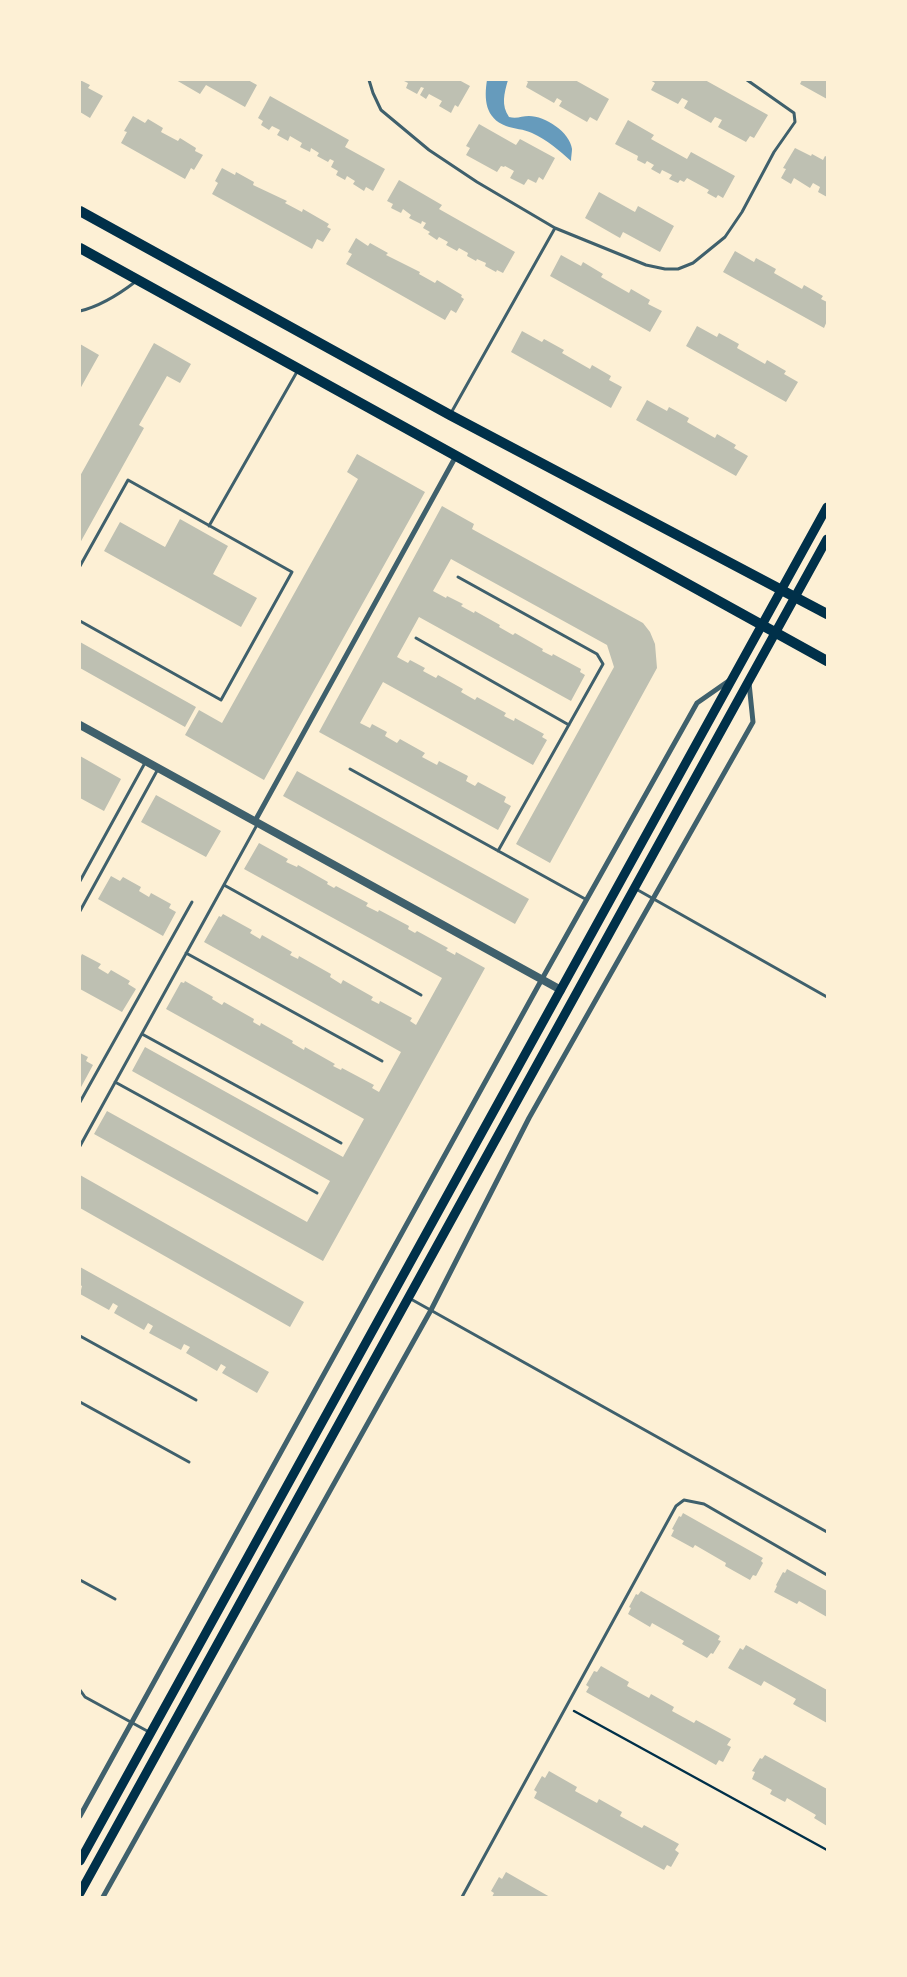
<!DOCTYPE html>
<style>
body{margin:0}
#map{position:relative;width:907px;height:1977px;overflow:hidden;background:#fdf0d5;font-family:"Work Sans",sans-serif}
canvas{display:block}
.frame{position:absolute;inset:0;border:81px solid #fdf0d5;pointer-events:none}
</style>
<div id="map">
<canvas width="907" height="1977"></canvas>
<div class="frame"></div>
</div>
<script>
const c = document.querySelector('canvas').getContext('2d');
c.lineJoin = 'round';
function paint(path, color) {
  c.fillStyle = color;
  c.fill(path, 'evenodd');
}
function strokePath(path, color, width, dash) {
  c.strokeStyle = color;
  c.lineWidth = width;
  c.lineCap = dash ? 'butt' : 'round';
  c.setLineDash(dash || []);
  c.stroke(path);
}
paint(new Path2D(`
 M 487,80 L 508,80 C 504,94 501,105 509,117 C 517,119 522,116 529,116 C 545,116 570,132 572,149 C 572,152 571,157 571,161 C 559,150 547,140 532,133 C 524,129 514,129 506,126 C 485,118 484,99 487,80 Z`), '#669bbc');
paint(new Path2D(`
 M 80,80 L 90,85 L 88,88 L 103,96 L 90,118 L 80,112 Z
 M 176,80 L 248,80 L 257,85 L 245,107 L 206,85 L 200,94 Z
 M 402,80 L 459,80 L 470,86 L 458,107 L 455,105 L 451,113 L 439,106 L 442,101 L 429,94 L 426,99 L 420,95 L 424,88 L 421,87 L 417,94 L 406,88 L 408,83 Z
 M 525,80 L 575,80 L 609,99 L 597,121 L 590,117 L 587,122 L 559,106 L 562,101 L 557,98 L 554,103 L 526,87 L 528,82 Z
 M 650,80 L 705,80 L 768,115 L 754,138 L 750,136 L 746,142 L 718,127 L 722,120 L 715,117 L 711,123 L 684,108 L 688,101 L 682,98 L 678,104 L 651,90 L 655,83 Z
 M 802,80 L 827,80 L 827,99 L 800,84 Z
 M 270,96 L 349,140 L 345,147 L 385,169 L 373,191 L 366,187 L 364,191 L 353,184 L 355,181 L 347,176 L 345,180 L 336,175 L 338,171 L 331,167 L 334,161 L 330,159 L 328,162 L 317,156 L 319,153 L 311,148 L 310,152 L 300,147 L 302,143 L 290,136 L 288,141 L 277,135 L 280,130 L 272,126 L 269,130 L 261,125 L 263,121 L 258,118 Z
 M 133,116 L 145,123 L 148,119 L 163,128 L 161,132 L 178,141 L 180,138 L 196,148 L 195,151 L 203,155 L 194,170 L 191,168 L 185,179 L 121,143 L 127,132 L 124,131 Z
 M 628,120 L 654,135 L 651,139 L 687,159 L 691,152 L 735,176 L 723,198 L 718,195 L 716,198 L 707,193 L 709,190 L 687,178 L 684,182 L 680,180 L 678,183 L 669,179 L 672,175 L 662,170 L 660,174 L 651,169 L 654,165 L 647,161 L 645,164 L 637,160 L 638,156 L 615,144 Z
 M 479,124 L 516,145 L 520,139 L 555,158 L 543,180 L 539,177 L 536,183 L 528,179 L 524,185 L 510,178 L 514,171 L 505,166 L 504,167 L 501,166 L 497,172 L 466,155 L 470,148 L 466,146 Z
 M 795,148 L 811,156 L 812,154 L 823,160 L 825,156 L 827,157 L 827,197 L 818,192 L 820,187 L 813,183 L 810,188 L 794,178 L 791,184 L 781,178 L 786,169 L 783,168 Z
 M 222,168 L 235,175 L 236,172 L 254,182 L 253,185 L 287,201 L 285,203 L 302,212 L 303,209 L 329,224 L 327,227 L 331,229 L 323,242 L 317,239 L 312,249 L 212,194 L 218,183 L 215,181 Z
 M 399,180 L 442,205 L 439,209 L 515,252 L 503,273 L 497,270 L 496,272 L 485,266 L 486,263 L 477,259 L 476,261 L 467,256 L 468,253 L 459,248 L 457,251 L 446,245 L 448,242 L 439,237 L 437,240 L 428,234 L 430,232 L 423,228 L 426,223 L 422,221 L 421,224 L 409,218 L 411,215 L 403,209 L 401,213 L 391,208 L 393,204 L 387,201 Z
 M 599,192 L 635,212 L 638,206 L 674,226 L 660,252 L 623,232 L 620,238 L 585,218 Z
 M 356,238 L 368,246 L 370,243 L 388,253 L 386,255 L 420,272 L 419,274 L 435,283 L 437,280 L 462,295 L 461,297 L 464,299 L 456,313 L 451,310 L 445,320 L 346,264 L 352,254 L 348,252 Z
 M 735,251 L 754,262 L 756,258 L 776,269 L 774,273 L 802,289 L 804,285 L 823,296 L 821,299 L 827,302 L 827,321 L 824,328 L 723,272 Z
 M 561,255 L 581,266 L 583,262 L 603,274 L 601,277 L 629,293 L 631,289 L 650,300 L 648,304 L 662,311 L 650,332 L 550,276 Z
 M 697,326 L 717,337 L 719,333 L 739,344 L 737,348 L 765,364 L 767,360 L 786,371 L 784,374 L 798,382 L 786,402 L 686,346 Z
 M 522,331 L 542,342 L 544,339 L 564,350 L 562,353 L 590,369 L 592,365 L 611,376 L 609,380 L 622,387 L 611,408 L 511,352 Z
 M 154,343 L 191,364 L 180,383 L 167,376 L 139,425 L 144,428 L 80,543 L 80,476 Z
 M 80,344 L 99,355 L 80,389 Z
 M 647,400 L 667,411 L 669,407 L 689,418 L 687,422 L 715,438 L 717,434 L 736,445 L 734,448 L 748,456 L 736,476 L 636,420 Z
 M 357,454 L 425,492 L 264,780 L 185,735 L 199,710 L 222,723 L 358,479 L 347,472 Z
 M 442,506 L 474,524 L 472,529 L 643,623 L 650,632 L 655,644 L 657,668 L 550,863 L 516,844 L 614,667 L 607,645 L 451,559 L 433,591 L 446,598 L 447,596 L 463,604 L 461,606 L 474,613 L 475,611 L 500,625 L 499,627 L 513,635 L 515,633 L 543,649 L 542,651 L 552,656 L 553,654 L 581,669 L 580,672 L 585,675 L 571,701 L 419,617 L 397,657 L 408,663 L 410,660 L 425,668 L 423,671 L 436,678 L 438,675 L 463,689 L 461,692 L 475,700 L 477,697 L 506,713 L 504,716 L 514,721 L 515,718 L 544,734 L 542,737 L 547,740 L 533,765 L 383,682 L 360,723 L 370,728 L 372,724 L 387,732 L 385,736 L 397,743 L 400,739 L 425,753 L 422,757 L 437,765 L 439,761 L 468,776 L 466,781 L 475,786 L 478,782 L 506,797 L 504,802 L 511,806 L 498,830 L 319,732 Z
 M 180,519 L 228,546 L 213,574 L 257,598 L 241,627 L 104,551 L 120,522 L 165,547 Z
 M 80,642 L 196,707 L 185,727 L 80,668 Z
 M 80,756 L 121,779 L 104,811 L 80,798 Z
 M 297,771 L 529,899 L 515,924 L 283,796 Z
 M 156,795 L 221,831 L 206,857 L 141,822 Z
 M 259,843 L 288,859 L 286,862 L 297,867 L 298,865 L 328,882 L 327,884 L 334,888 L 336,886 L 368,903 L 366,906 L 378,912 L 379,910 L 409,926 L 408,929 L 415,933 L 417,931 L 448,948 L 446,950 L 455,955 L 456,952 L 485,968 L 323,1261 L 94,1134 L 107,1111 L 307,1222 L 330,1181 L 132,1071 L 145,1047 L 343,1157 L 364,1119 L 166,1009 L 181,982 L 184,983 L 185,981 L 213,997 L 212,999 L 222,1005 L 224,1002 L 254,1019 L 253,1022 L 260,1026 L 261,1023 L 293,1041 L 292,1043 L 304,1050 L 305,1047 L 335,1064 L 333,1066 L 341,1070 L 342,1068 L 374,1085 L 372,1088 L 379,1092 L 401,1052 L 204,942 L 219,916 L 221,917 L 223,914 L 252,930 L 250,933 L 260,939 L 262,935 L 292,952 L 290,955 L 298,959 L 299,956 L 331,974 L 330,977 L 341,984 L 343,980 L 373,997 L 371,1000 L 379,1004 L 380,1001 L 412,1018 L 410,1021 L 416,1025 L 442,978 L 244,869 Z
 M 111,876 L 120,881 L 123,877 L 141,887 L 139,891 L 149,897 L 151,893 L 171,904 L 169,908 L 176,912 L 163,936 L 98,899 Z
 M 82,954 L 101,964 L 98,968 L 108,974 L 111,970 L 130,981 L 128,984 L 136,989 L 122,1012 L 80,989 L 80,958 Z
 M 80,1053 L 88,1057 L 86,1061 L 93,1065 L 80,1089 Z
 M 80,1175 L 304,1302 L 290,1327 L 80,1208 Z
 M 80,1267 L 269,1372 L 257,1393 L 222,1373 L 226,1367 L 221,1364 L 217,1371 L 186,1353 L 190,1347 L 184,1344 L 181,1350 L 149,1333 L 153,1326 L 148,1323 L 144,1330 L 114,1313 L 118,1306 L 113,1303 L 109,1310 L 80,1294 L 82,1286 L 80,1285 Z
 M 683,1513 L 763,1558 L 761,1561 L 763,1563 L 756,1576 L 753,1575 L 750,1580 L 725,1566 L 726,1563 L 695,1545 L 693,1548 L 671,1536 L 674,1530 L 672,1529 L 679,1516 L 681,1517 Z
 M 787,1569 L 827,1591 L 827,1617 L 799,1601 L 797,1604 L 774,1592 L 777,1586 L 776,1585 L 783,1572 L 785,1573 Z
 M 641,1591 L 720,1636 L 718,1640 L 721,1641 L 713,1654 L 711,1653 L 707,1658 L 682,1644 L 684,1641 L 652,1623 L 650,1627 L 628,1614 L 631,1608 L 629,1607 L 636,1594 L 638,1595 Z
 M 746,1645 L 827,1690 L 827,1723 L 793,1704 L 796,1699 L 764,1681 L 761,1686 L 728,1668 L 740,1648 L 743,1650 Z
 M 601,1666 L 629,1682 L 627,1686 L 649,1698 L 651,1694 L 674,1707 L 672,1711 L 694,1723 L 696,1720 L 731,1739 L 727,1745 L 731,1747 L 723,1762 L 719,1760 L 716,1765 L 586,1692 L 589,1687 L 586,1685 L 594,1671 L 597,1672 Z
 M 765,1755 L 827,1789 L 827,1826 L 814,1818 L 816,1815 L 787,1798 L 785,1802 L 770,1794 L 772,1790 L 752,1779 L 755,1772 L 752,1771 L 760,1758 L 762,1759 Z
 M 549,1771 L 577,1787 L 575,1791 L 597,1803 L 599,1799 L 622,1812 L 620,1816 L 642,1828 L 644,1825 L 679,1844 L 675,1850 L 679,1853 L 671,1867 L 667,1865 L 664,1870 L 534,1798 L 537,1792 L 534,1790 L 542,1776 L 545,1778 Z
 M 506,1872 L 550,1897 L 492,1897 L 494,1893 L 491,1891 L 499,1877 L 502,1879 Z`), '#bec0b2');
strokePath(new Path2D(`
 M 574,1711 L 827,1850`), '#003049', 2.5);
strokePath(new Path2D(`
 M 369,80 L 373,93 L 381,110 L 429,150 L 477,182 L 555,228 L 646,265 L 665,269 L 678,269 L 693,263 L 725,237 L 742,212 L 774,152 L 795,122 L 794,113 L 747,80
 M 80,311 C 101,306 118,295 135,282
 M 451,413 L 555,228
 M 209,526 L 298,370
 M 80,566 L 128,480 L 292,572 L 221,700 L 80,621
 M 458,577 L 597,654 L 603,664 L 498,851
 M 416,638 L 569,725
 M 350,769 L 587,900
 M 80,881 L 146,761
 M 224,885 L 421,995
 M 636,889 L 827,997
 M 80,911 L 158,769
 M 186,953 L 382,1061
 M 142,1034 L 341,1143
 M 115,1082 L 317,1193
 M 80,1102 L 192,902
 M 80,1146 L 258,823
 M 409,1298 L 827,1532
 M 80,1336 L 196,1400
 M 80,1402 L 189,1462
 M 80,1580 L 115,1599
 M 80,1690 L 85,1697 L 149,1732
 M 462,1897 L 676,1506 L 684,1500 L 704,1504 L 827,1575`), '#3f606c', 3);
strokePath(new Path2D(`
 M 255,821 L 456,456
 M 80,1816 L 542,979 L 697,703 L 730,680
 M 103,1897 L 431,1310 L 529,1118 L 753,722 L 749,683`), '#3f606c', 5);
strokePath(new Path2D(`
 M 80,725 L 561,990`), '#3f606c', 8);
strokePath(new Path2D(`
 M 80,1861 L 827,507
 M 80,1893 L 827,539`), '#003049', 9);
strokePath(new Path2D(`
 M 80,211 L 450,415 L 827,614
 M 80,248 L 827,661`), '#003049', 10);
</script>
